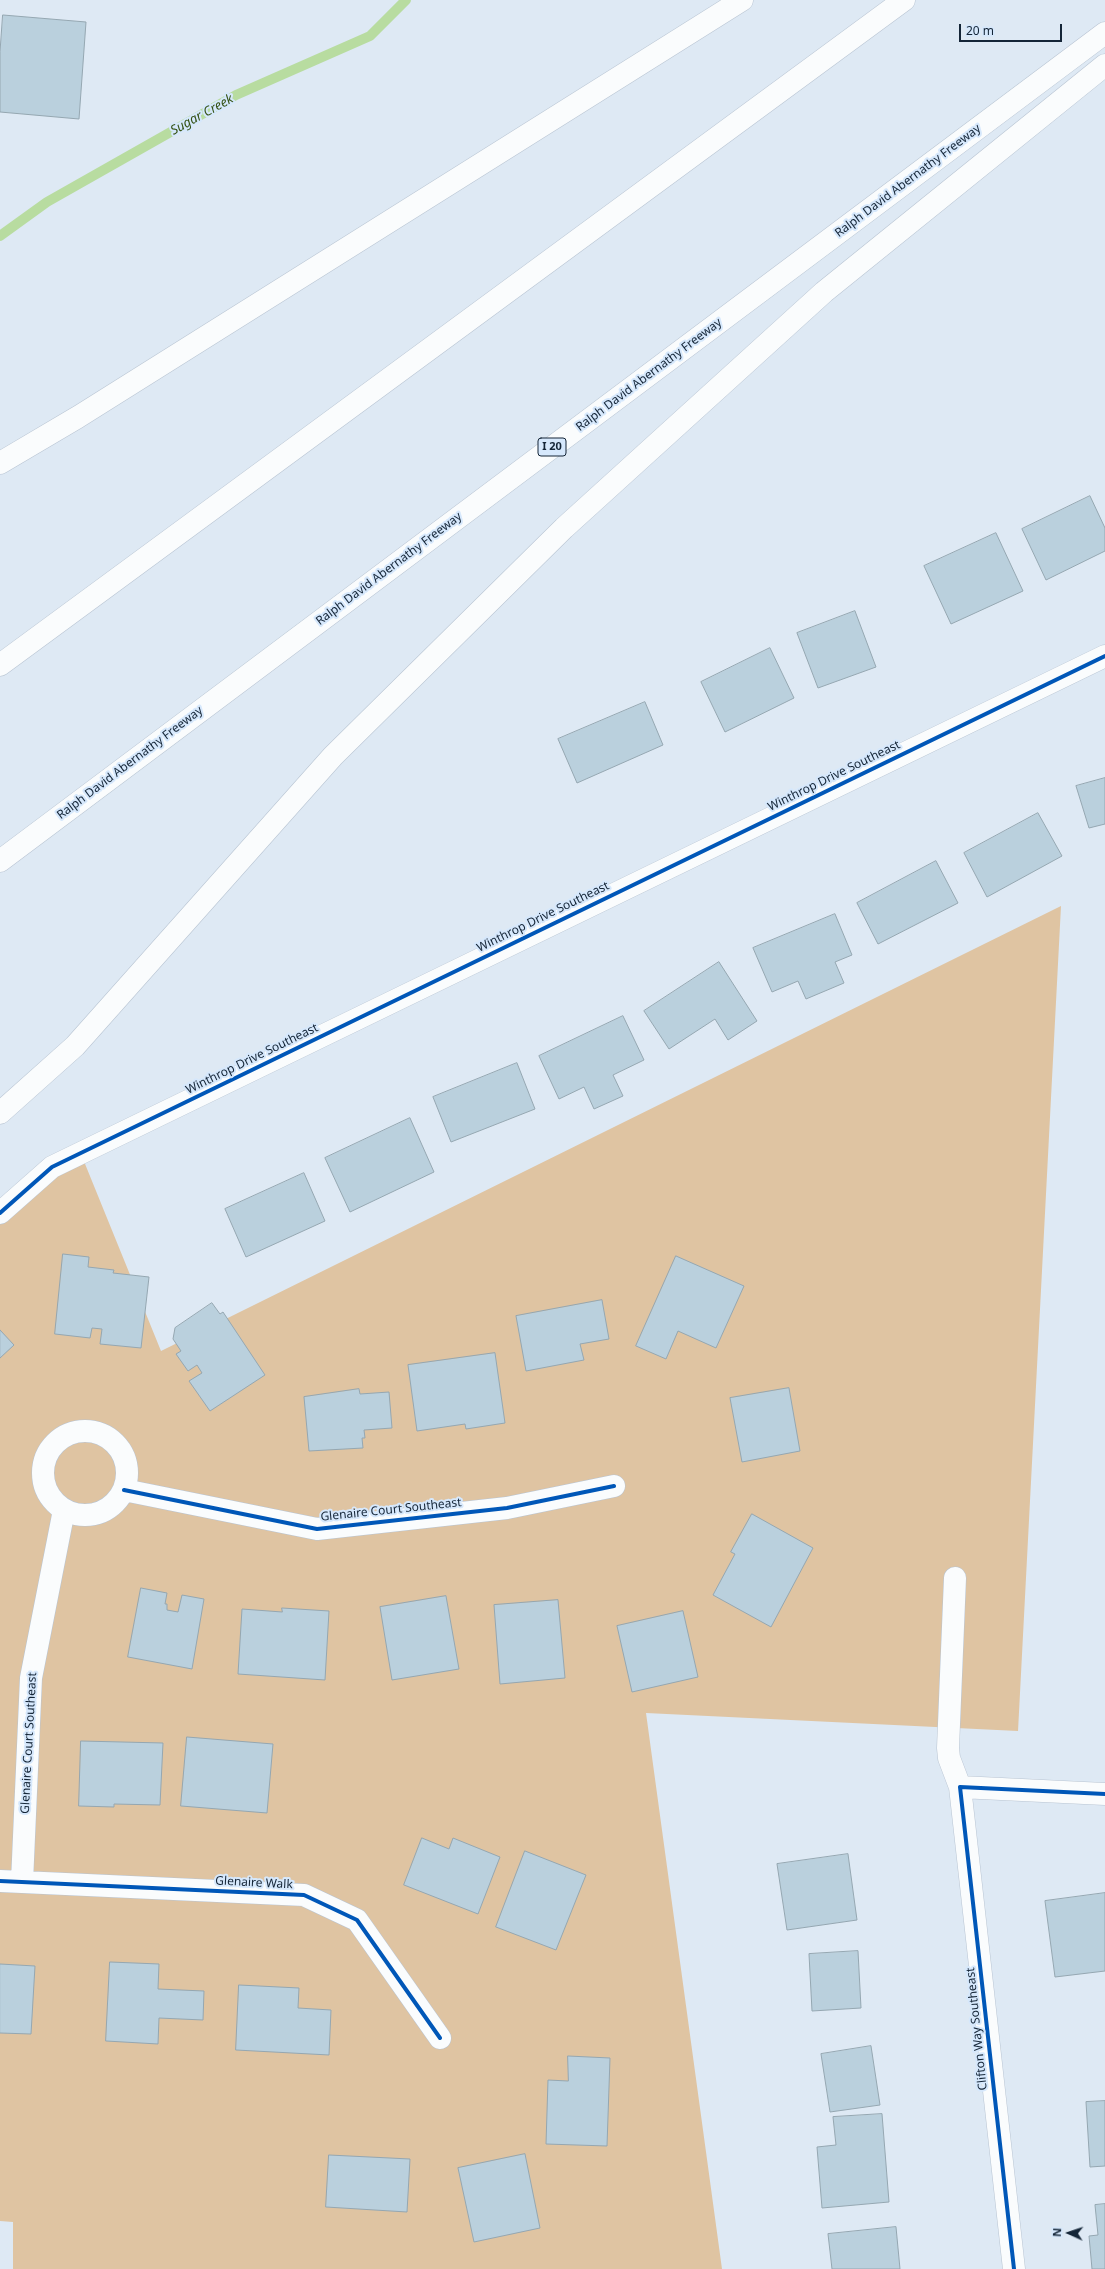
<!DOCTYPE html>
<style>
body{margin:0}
#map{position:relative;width:1105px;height:2269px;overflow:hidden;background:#dee9f4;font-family:"Noto Sans",sans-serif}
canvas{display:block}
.north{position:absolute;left:1049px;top:2213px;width:40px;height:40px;-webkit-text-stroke:3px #d6e8fc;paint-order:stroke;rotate:273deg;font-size:11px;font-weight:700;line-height:16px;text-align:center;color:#142537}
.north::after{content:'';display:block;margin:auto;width:14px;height:18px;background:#142537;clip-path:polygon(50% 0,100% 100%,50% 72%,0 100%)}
.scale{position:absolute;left:959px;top:24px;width:103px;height:18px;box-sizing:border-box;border:2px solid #142537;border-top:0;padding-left:5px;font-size:12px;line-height:14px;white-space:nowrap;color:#142537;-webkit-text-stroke:3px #d6e8fc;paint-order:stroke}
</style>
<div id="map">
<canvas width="1105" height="2269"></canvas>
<div class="north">N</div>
<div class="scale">20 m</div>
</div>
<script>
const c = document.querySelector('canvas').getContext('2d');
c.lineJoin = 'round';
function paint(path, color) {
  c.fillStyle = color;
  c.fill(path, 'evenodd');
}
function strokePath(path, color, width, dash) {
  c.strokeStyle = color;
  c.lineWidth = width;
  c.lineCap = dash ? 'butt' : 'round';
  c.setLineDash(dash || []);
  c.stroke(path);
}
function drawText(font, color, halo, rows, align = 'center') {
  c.font = font + ' "Noto Sans",sans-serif';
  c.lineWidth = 4;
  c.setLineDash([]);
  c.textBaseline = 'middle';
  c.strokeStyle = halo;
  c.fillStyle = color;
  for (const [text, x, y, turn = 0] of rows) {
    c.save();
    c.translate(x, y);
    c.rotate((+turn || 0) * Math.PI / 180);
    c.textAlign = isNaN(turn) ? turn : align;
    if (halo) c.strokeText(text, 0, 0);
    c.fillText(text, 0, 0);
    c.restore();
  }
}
paint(new Path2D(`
 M 1061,906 L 1018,1731 L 646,1713 L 722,2269 L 13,2269 L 13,2222 L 0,2221 L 0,1203 L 81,1154 L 161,1351 Z`), '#dfc4a2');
strokePath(new Path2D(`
 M 0,236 L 47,202 L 236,95 L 370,36 L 406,0`), '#b8dca0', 10);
const building = new Path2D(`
 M 3,15 L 86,22 L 79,119 L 0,112 L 0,52 Z
 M 1090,496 L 1105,528 L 1105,551 L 1046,580 L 1022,529 Z
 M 996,533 L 1023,591 L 951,624 L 924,566 Z
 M 855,611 L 876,667 L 818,688 L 797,633 Z
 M 770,648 L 794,698 L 725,732 L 701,682 Z
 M 645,702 L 663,745 L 577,783 L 558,739 Z
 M 1105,778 L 1105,824 L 1089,828 L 1076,786 Z
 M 1038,813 L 1062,856 L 987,897 L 964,853 Z
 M 936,861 L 958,903 L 878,944 L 857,903 Z
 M 835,914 L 852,955 L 835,962 L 844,983 L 806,999 L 798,981 L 772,992 L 753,948 Z
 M 719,962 L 757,1021 L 728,1040 L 715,1019 L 669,1049 L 644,1011 Z
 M 623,1016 L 644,1060 L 613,1075 L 623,1096 L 594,1109 L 584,1087 L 559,1099 L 539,1056 Z
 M 517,1063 L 535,1109 L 451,1142 L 433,1097 Z
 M 410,1118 L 434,1172 L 350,1212 L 325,1158 Z
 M 304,1173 L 325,1221 L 246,1257 L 225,1209 Z
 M 63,1254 L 89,1257 L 88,1267 L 114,1270 L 113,1273 L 149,1277 L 141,1348 L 100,1344 L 102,1329 L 92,1328 L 90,1338 L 55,1334 Z
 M 676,1256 L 744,1286 L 716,1348 L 678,1331 L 666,1359 L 636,1346 Z
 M 602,1300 L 609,1339 L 580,1344 L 584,1360 L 526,1371 L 516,1316 Z
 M 212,1303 L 220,1314 L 223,1312 L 265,1375 L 210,1411 L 189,1381 L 202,1373 L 197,1365 L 188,1371 L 176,1354 L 181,1351 L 173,1339 L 175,1328 Z
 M 0,1330 L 14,1345 L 0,1358 Z
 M 495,1353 L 505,1423 L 466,1429 L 465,1424 L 417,1431 L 408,1365 Z
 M 789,1388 L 800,1451 L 742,1462 L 730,1398 Z
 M 359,1389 L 360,1394 L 389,1392 L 392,1428 L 364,1430 L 365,1438 L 362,1438 L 363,1448 L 309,1451 L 304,1397 Z
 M 752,1514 L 813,1548 L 771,1627 L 713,1595 L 735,1554 L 731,1552 Z
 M 141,1588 L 167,1593 L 165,1604 L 167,1604 L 167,1610 L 178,1612 L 182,1595 L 204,1599 L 192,1669 L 128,1657 Z
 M 446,1596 L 459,1669 L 392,1680 L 380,1607 Z
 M 558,1600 L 565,1678 L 500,1684 L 494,1605 Z
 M 282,1608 L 329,1611 L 325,1680 L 238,1674 L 242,1609 L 282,1612 Z
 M 683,1611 L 698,1677 L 632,1692 L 617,1626 Z
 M 187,1737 L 273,1744 L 267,1813 L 181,1806 Z
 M 81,1741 L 163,1743 L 160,1805 L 114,1804 L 114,1807 L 79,1806 Z
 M 422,1838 L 449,1849 L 453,1838 L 500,1857 L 478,1914 L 404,1885 Z
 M 525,1851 L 586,1875 L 556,1950 L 496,1927 Z
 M 848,1854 L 857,1920 L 787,1930 L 777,1864 Z
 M 1105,1893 L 1105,1971 L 1055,1977 L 1045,1901 Z
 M 858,1951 L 861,2008 L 812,2011 L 809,1954 Z
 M 110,1962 L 159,1964 L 158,1989 L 204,1991 L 203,2020 L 159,2018 L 158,2044 L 106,2041 Z
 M 0,1964 L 35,1966 L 31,2034 L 0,2033 Z
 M 239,1985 L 299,1988 L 298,2008 L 331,2010 L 329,2055 L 236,2050 Z
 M 871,2046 L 880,2105 L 830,2112 L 821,2054 Z
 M 568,2056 L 610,2058 L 607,2146 L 546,2144 L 548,2080 L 568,2081 Z
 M 1105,2101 L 1105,2166 L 1090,2167 L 1086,2102 Z
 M 882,2114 L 889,2202 L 822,2208 L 817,2147 L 836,2145 L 833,2117 Z
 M 525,2154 L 540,2228 L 474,2242 L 458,2168 Z
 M 329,2155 L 410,2159 L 407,2212 L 326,2207 Z
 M 1105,2204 L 1105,2269 L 1092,2269 L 1089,2236 L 1098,2235 L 1095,2205 Z
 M 896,2227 L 900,2269 L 832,2269 L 828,2234 Z`);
paint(building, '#bad0dd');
strokePath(building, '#95a7b1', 1);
const minor = new Path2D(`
 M 0,1213 L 52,1167 L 1105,656
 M43 1473a42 42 0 1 1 84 0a42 42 0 1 1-84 0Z
 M 124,1490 L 317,1529 L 507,1508 L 614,1486
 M 955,1578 L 948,1748 L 949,1758 L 960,1787 L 1014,2269
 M 960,1787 L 1105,1794
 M 0,1881 L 304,1895 L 357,1920 L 440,2038
 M 22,1882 L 31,1678 L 64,1510`);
const highway = new Path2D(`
 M 0,463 L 78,417 L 742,0
 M 0,665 L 904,0
 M 0,861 L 1105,33
 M 0,1113 L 75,1046 L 333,756 L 564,528 L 824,292 L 1105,65`);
strokePath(minor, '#b8c4d2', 23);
strokePath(highway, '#b8c4d2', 23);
strokePath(minor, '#fafcfd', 22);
strokePath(highway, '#fafcfd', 22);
strokePath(new Path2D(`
 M 0,1213 L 52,1167 L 1105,656
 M 124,1490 L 317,1529 L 507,1508 L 614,1486
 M 0,1881 L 304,1895 L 357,1920 L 440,2038
 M 1014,2269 L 960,1787 L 1105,1794`), '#0057b8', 4);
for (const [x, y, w] of [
 [552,447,28]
]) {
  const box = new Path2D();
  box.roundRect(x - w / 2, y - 9, w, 18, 3);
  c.fillStyle = '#d6e8fc';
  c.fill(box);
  strokePath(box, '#142537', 1);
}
drawText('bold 11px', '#142537', null, [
 ["I 20",552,447]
]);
drawText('12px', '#142537', '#d6e8fc', [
 ["Ralph David Abernathy Freeway",908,181,-37],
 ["Ralph David Abernathy Freeway",649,375,-37],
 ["Ralph David Abernathy Freeway",389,569,-37],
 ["Ralph David Abernathy Freeway",130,763,-37],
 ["Winthrop Drive Southeast",834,776,-26],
 ["Winthrop Drive Southeast",543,917,-26],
 ["Winthrop Drive Southeast",252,1059,-26],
 ["Glenaire Court Southeast",391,1510,-6],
 ["Glenaire Court Southeast",29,1743,-87],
 ["Glenaire Walk",254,1883,3],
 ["Clifton Way Southeast",977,2029,-96]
]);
drawText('italic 13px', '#365314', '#d6e8fc', [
 ["Sugar Creek",202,115,-29]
]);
</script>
